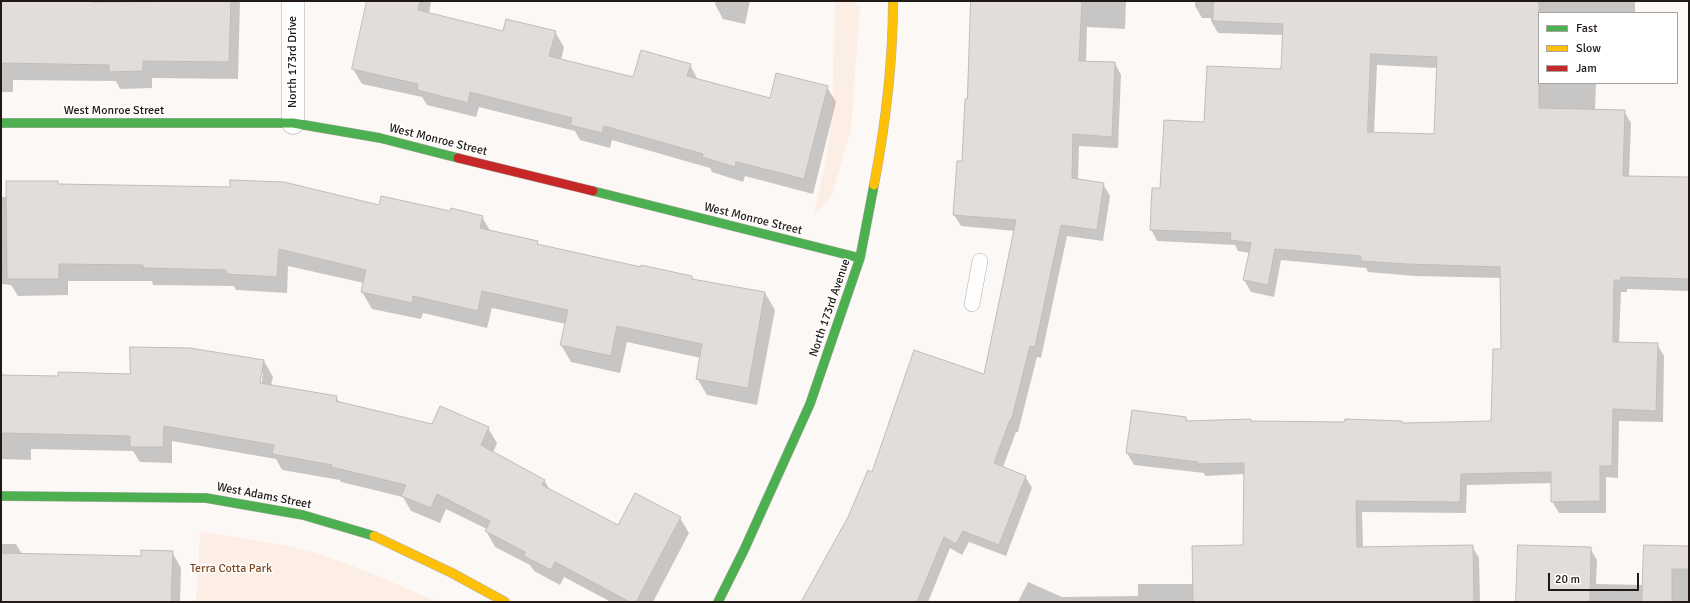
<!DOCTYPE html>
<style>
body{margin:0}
#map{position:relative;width:1690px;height:603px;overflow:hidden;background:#fbf8f6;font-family:Signika,sans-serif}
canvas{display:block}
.frame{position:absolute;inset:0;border:2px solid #201915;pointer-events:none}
.legend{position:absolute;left:1538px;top:12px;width:140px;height:72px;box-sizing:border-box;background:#fff;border:1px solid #a6a3a1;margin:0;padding:5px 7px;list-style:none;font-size:12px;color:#201915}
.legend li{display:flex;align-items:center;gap:8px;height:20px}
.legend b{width:20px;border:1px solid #a6a3a1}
.scale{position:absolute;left:1548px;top:573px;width:91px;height:18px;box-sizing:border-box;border:2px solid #201915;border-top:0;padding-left:5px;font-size:12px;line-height:14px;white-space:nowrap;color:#201915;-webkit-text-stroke:3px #fff;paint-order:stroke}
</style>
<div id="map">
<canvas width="1690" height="603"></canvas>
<div class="frame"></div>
<ul class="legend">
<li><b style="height:5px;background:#4caf50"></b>Fast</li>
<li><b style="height:5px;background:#ffc107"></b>Slow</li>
<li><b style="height:5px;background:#c62828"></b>Jam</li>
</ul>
<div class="scale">20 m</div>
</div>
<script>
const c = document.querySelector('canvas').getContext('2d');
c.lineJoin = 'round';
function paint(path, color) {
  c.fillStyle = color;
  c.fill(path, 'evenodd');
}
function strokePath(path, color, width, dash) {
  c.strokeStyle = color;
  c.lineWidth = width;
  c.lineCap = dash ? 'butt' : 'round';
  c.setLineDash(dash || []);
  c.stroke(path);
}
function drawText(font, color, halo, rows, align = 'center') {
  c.font = font + ' Signika,sans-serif';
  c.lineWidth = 3;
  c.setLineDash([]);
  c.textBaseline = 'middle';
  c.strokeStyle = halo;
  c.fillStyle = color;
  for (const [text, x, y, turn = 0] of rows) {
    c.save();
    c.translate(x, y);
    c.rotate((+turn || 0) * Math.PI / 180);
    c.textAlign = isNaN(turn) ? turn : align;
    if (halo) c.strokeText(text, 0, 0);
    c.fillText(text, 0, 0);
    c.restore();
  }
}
paint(new Path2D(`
 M 835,1 L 853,1 L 860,7 L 851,129 L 831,198 L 813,216 L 825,165 L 832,116 Z
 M 200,532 C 239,538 278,542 315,553 C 357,566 397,584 437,602 L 196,602 Z`), '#fdeee5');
paint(new Path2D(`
 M 1,1 L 100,1 L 100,3 L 240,1 L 238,79 L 152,78 L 152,88 L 120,89 L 116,81 L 13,80 L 13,92 L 1,92 Z
 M 368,1 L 431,1 L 429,14 L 504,33 L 555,32 L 564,47 L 561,60 L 634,79 L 690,65 L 698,80 L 771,100 L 827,87 L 836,102 L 813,194 L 745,176 L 743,182 L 712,172 L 710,168 L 612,140 L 610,148 L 580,140 L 575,131 L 479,107 L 476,117 L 427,105 L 422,97 L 362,84 L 353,69 Z
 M 716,1 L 750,1 L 745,24 L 723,19 L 715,4 Z
 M 972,1 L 1126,1 L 1125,29 L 1087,27 L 1086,62 L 1115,63 L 1121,75 L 1118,148 L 1079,146 L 1078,180 L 1103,184 L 1110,196 L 1103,241 L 1067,236 L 1041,358 L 1037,357 L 1018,432 L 1016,432 L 1003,467 L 1025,476 L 1032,488 L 1006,556 L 969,542 L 962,555 L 950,548 L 928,602 L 802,602 L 872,473 L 985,375 L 1015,231 L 961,226 L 954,215 L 963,162 L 968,100 Z
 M 1195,1 L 1635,1 L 1635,13 L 1539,13 L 1539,83 L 1596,83 L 1595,110 L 1624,111 L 1631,123 L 1629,177 L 1689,178 L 1689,291 L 1627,289 L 1627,292 L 1621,292 L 1619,343 L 1657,344 L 1664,356 L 1663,422 L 1619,421 L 1618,478 L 1606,477 L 1606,513 L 1559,513 L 1552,501 L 1552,483 L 1467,485 L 1466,513 L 1362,512 L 1363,548 L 1472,546 L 1479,558 L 1480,602 L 1018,602 L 1028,582 L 1062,597 L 1138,596 L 1138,584 L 1194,584 L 1244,546 L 1245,474 L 1205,476 L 1204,473 L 1134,465 L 1127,453 L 1132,411 L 1186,418 L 1188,422 L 1402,422 L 1403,424 L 1492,422 L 1502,350 L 1501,278 L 1415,276 L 1368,272 L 1366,268 L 1281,260 L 1274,297 L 1251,292 L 1244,280 L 1250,253 L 1238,251 L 1235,245 L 1157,241 L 1151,229 L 1161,189 L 1205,123 L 1282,70 L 1283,35 L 1218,33 L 1211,21 L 1211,18 L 1202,18 L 1195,6 ZM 1377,65 L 1438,68 L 1435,135 L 1374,133 Z
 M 57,182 L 59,185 L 380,206 L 482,217 L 491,232 L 537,242 L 539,246 L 642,268 L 692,277 L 694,280 L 765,293 L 775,310 L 757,405 L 707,395 L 697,378 L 701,358 L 627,342 L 620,373 L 571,362 L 561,345 L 566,324 L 492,308 L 487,328 L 423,313 L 421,319 L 372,309 L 362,292 L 364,283 L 288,266 L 287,293 L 236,290 L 234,286 L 153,285 L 152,281 L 68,281 L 68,295 L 18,296 L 11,285 L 1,284 L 1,197 L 7,197 Z
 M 264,361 L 273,377 L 271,385 L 336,397 L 339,402 L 432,425 L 488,428 L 497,443 L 493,453 L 544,480 L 550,490 L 618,526 L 680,518 L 689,533 L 653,602 L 611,602 L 564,577 L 560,585 L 534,571 L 530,565 L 495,547 L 486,531 L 487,529 L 446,509 L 440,523 L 411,511 L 403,497 L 341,482 L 340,480 L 282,470 L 276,459 L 172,441 L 172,463 L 140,462 L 133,451 L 31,449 L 31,460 L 1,459 L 1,376 L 59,377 L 131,375 ZM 261,373 L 263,373 L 261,388 L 259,387 Z
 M 1,544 L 16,544 L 22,554 L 142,557 L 172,552 L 181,568 L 180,602 L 1,602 Z
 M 1689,547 L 1689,602 L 1517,602 L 1590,548 L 1597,560 L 1596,584 L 1644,585 Z`), '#0003');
const building = new Path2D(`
 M 1,1 L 91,1 L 91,2 L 231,1 L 229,62 L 143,61 L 143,71 L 109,72 L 109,65 L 1,63 Z
 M 367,1 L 420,1 L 418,10 L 503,31 L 506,19 L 556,31 L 549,56 L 633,77 L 641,50 L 691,64 L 687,76 L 770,98 L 776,73 L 828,86 L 804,179 L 736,162 L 735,167 L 702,157 L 703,154 L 604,126 L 602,133 L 570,125 L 572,118 L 470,92 L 468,103 L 417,90 L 418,84 L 352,69 Z
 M 971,1 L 1082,1 L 1079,61 L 1115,62 L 1112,137 L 1073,134 L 1072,178 L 1104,183 L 1097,230 L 1061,225 L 1035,347 L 1030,346 L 1011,421 L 1010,420 L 994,463 L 1026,476 L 999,545 L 963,531 L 956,544 L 944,537 L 917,602 L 801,602 L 848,517 L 868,470 L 872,472 L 914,350 L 984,374 L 1016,220 L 953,215 L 957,161 L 962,161 L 965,99 L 967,99 Z
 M 1214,1 L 1539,1 L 1539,108 L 1625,110 L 1623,176 L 1689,177 L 1689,279 L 1621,277 L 1621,280 L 1614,280 L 1613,342 L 1658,343 L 1656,411 L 1613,409 L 1612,466 L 1600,466 L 1600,501 L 1551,502 L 1551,472 L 1461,474 L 1460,502 L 1356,501 L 1357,547 L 1473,545 L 1474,602 L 1193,602 L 1192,546 L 1243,545 L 1244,463 L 1198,464 L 1198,462 L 1126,453 L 1132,410 L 1186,417 L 1186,421 L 1251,419 L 1251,421 L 1344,422 L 1345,419 L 1402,421 L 1402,423 L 1491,421 L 1493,349 L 1501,349 L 1500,267 L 1407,264 L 1361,261 L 1361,256 L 1275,249 L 1268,285 L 1243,280 L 1251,243 L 1230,240 L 1231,233 L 1150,230 L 1152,188 L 1160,188 L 1164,120 L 1204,122 L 1207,66 L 1281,69 L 1283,24 L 1213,21 ZM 1371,54 L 1437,57 L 1434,134 L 1368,132 Z
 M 230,180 L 284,182 L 379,205 L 381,196 L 450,211 L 451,208 L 483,216 L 480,228 L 538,241 L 537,244 L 641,267 L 641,265 L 692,276 L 692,279 L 765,292 L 748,388 L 696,379 L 702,344 L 617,326 L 611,356 L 560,345 L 568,310 L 482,291 L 478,311 L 413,296 L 412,303 L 361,292 L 366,270 L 279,249 L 277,277 L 226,274 L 226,270 L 143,268 L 143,265 L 59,264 L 59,279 L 7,279 L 6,181 L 58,181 L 58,184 L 230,187 Z
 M 130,347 L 190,348 L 264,360 L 260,383 L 337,396 L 336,401 L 432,424 L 440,406 L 489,427 L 481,445 L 545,480 L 542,485 L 618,525 L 635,493 L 681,517 L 636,602 L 630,602 L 555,562 L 551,570 L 524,556 L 525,552 L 485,531 L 490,521 L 437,494 L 431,508 L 401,496 L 406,485 L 331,467 L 332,465 L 272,454 L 274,445 L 164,426 L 163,447 L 130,447 L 130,436 L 1,433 L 1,375 L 58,376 L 58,372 L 130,374 Z
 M 1518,545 L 1591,547 L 1590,602 L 1516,602 Z
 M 1644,545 L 1689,546 L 1689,569 L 1672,569 L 1672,602 L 1642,602 Z
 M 141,550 L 173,551 L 171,602 L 1,602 L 1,553 L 141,556 Z`);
paint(building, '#e2ddda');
strokePath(building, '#c1bcb9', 1);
const lane = new Path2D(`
 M 972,304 L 980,261`);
const street = new Path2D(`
 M 293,123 L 293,1`);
const fast = new Path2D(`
 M 1,123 L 293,123 L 380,138 L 458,158
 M 593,191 L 860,258
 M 1,496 L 206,498 L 303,515 L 374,536
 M 718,602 L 744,550 L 810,404 L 860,258 L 874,185`);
const slow = new Path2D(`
 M 874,185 C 885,127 893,60 893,1
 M 374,536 L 452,573 L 505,602`);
const jam = new Path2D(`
 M 458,158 L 593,191`);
strokePath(lane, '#b2adaa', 16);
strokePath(street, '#b2adaa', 23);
strokePath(fast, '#b2adaa', 10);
strokePath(slow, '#b2adaa', 10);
strokePath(jam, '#b2adaa', 10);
strokePath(lane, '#fefefe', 15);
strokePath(street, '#fefefe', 22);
strokePath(fast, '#4caf50', 9);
strokePath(slow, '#ffc107', 9);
strokePath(jam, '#c62828', 9);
drawText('12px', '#201915', '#fff', [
 ["North 173rd Drive",293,62,-90],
 ["West Monroe Street",114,111],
 ["West Monroe Street",438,140,14],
 ["West Monroe Street",753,219,14],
 ["North 173rd Avenue",830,308,-71],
 ["West Adams Street",264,496,11]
]);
drawText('12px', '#7d4723', '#fff', [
 ["Terra Cotta Park",231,569]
]);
</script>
